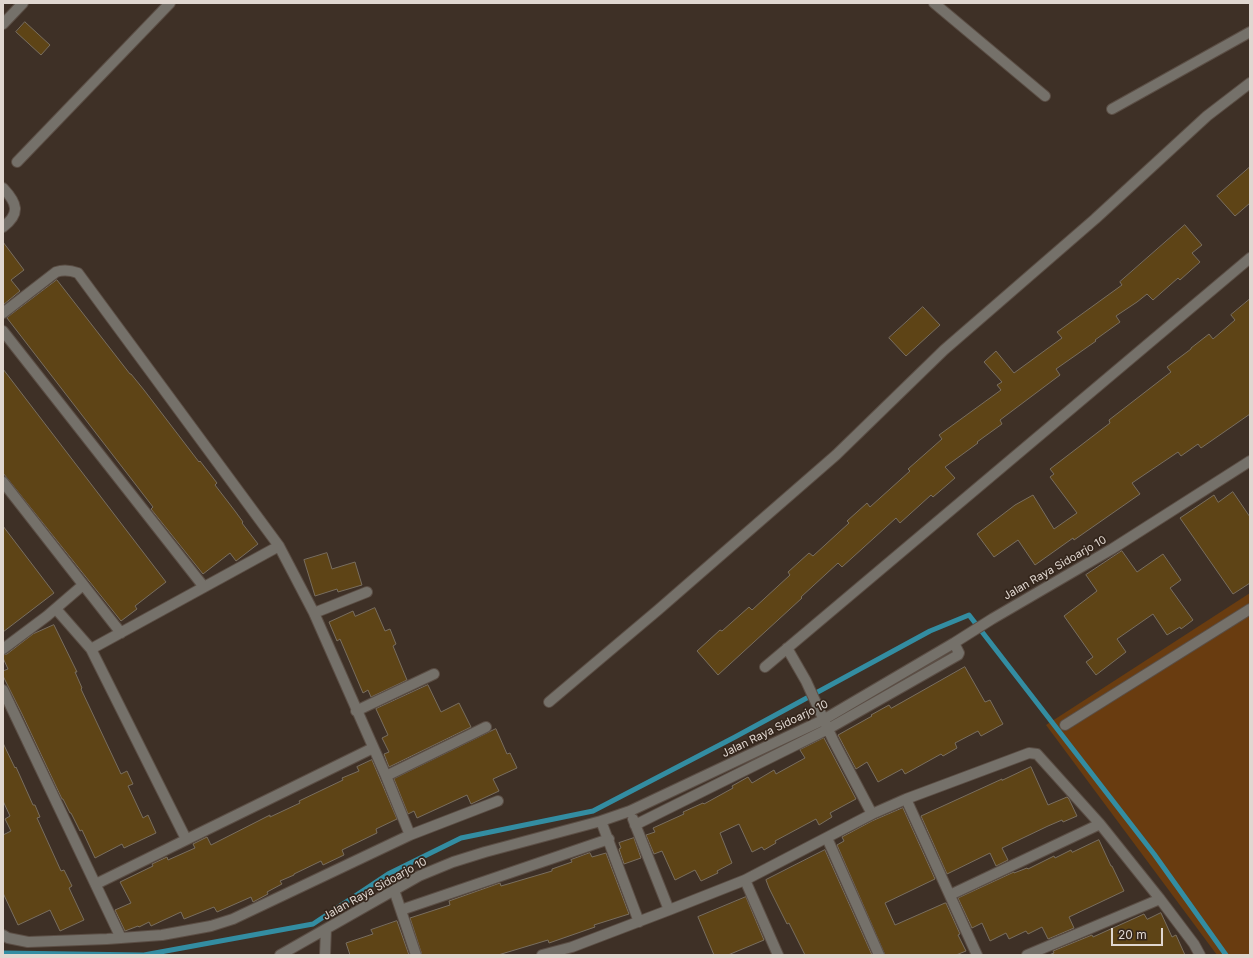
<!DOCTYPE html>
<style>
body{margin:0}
#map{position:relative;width:1253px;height:958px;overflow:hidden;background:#3e3026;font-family:Inter,sans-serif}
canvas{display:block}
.frame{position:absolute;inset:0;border:4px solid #e0d7d0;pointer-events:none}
.scale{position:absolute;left:1111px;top:928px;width:52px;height:18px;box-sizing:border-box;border:2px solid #e0d7d0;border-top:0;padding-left:5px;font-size:12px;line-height:14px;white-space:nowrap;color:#e0d7d0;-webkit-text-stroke:3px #34261c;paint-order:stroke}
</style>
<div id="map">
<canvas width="1253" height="958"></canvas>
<div class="frame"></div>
<div class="scale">20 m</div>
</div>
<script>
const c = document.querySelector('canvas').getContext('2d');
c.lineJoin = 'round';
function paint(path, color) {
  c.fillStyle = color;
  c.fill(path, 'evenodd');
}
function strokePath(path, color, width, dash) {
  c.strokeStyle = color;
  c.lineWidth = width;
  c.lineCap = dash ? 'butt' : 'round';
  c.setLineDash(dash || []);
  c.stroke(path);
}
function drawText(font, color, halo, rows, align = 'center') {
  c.font = font + ' Inter,sans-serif';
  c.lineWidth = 3.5;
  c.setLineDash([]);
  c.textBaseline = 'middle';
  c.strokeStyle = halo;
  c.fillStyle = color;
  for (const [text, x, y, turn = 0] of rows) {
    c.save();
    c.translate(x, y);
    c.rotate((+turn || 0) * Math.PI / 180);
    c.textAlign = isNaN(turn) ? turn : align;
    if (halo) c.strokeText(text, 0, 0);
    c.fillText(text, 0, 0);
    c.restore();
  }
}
paint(new Path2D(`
 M 1250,593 L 1250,955 L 1217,955 L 1046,725 Z`), '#693c10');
strokePath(new Path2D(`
 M 3,953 L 144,955 L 313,924 L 388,874 L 461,838 L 593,811 L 735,737 L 930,631 L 969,615 L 1154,854 L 1226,955`), '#338da2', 5);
const building = new Path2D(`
 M 25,22 L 50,45 L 41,55 L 16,32 Z
 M 1250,167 L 1250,203 L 1235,216 L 1217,196 Z
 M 1185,225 L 1202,245 L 1192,253 L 1200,262 L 1180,280 L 1178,278 L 1153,300 L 1147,294 L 1137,302 L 1116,316 L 1120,322 L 1095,340 L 1096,341 L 1056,369 L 1060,375 L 1000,420 L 1002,424 L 977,442 L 978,443 L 945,467 L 955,478 L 933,497 L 931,495 L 900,523 L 896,518 L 842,567 L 838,563 L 801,597 L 802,598 L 718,675 L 697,651 L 720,630 L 722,631 L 749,607 L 752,610 L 790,575 L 788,572 L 809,553 L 813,556 L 849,523 L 847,521 L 867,503 L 870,507 L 910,471 L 908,469 L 942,439 L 939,435 L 1001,390 L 997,385 L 1002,382 L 984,362 L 996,351 L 1014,373 L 1062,338 L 1057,332 L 1122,285 L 1120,282 Z
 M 3,242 L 24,270 L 11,280 L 20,291 L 3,305 Z
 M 57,280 L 130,374 L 131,374 L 144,390 L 199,462 L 200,461 L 217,483 L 215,485 L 235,511 L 243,522 L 242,523 L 258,544 L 236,561 L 230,553 L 203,574 L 151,509 L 153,507 L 7,318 Z
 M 1250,299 L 1250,414 L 1201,448 L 1198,444 L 1181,456 L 1178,452 L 1132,483 L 1140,494 L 1074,540 L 1073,538 L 1035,565 L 1018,540 L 994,557 L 977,534 L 1015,505 L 1033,495 L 1054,529 L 1077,513 L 1050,477 L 1054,474 L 1050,469 L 1110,423 L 1109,420 L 1171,372 L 1167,367 L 1191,349 L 1191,348 L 1209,334 L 1213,339 L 1235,320 L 1231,315 Z
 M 923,307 L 940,325 L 906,356 L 889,338 Z
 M 3,369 L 166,582 L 135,606 L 137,609 L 121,621 L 3,473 Z
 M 1233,492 L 1250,517 L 1250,583 L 1233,594 L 1180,518 L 1214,495 L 1218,502 Z
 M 3,526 L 54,593 L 3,632 Z
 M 1122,551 L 1137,572 L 1163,554 L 1181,580 L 1170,588 L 1193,620 L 1181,629 L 1180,627 L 1167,635 L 1153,614 L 1117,639 L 1126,652 L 1096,675 L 1086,662 L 1093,657 L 1064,616 L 1097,591 L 1086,575 Z
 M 327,553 L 332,569 L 355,562 L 362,585 L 338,592 L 337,589 L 315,596 L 304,560 Z
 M 375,608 L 385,631 L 390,629 L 396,644 L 393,646 L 407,680 L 371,697 L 368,690 L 363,693 L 340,639 L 337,641 L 329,622 L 353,611 L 355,616 Z
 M 54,625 L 77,672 L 75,672 L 82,688 L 81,689 L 121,774 L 127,771 L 133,784 L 128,786 L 143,818 L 148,815 L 156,833 L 124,848 L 122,844 L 95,858 L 82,830 L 80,831 L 71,813 L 70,813 L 63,799 L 62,799 L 22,714 L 3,676 L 3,671 L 8,669 L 3,658 L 3,655 L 7,654 L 33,634 Z
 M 965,667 L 985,702 L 990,700 L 1003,724 L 981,736 L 978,731 L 955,743 L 957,748 L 943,756 L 941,754 L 905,774 L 902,769 L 878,782 L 867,762 L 856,769 L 838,735 L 872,716 L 871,715 L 889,705 L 891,708 Z
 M 428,685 L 441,712 L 459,703 L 471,727 L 389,767 L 384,754 L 389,752 L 382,738 L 388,735 L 376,709 Z
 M 496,729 L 507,754 L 510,753 L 517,768 L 493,779 L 499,791 L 471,804 L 467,795 L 417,818 L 414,811 L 408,814 L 394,779 Z
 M 824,738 L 856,799 L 830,813 L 832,817 L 819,825 L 816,819 L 775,841 L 776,843 L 764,850 L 762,847 L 752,852 L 739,824 L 720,833 L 732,863 L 717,871 L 718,873 L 701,881 L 695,870 L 675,880 L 662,851 L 654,854 L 646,835 L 655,832 L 653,828 L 684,814 L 683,812 L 703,803 L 704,804 L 733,788 L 732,786 L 748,777 L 752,783 L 774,770 L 776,774 L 805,758 L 800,750 Z
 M 3,743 L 15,768 L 16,767 L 33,805 L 35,805 L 40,817 L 37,818 L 61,871 L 64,870 L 72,886 L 69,888 L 84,920 L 60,931 L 50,910 L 18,925 L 3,893 L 3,835 L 11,831 L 5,819 L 10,816 L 3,801 Z
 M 372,760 L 397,819 L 376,829 L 377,833 L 342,850 L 344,855 L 323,865 L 321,861 L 294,874 L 294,875 L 280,881 L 282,884 L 267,892 L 268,894 L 253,902 L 251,897 L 217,912 L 214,907 L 184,919 L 181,912 L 151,926 L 149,922 L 139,927 L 138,926 L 125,931 L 115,910 L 131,903 L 120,882 L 153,866 L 152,864 L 167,857 L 168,860 L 195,848 L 193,844 L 207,837 L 211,845 L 270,815 L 270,817 L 300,803 L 299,801 L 343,780 L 342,778 L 359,771 L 357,767 Z
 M 1031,767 L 1048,805 L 1067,797 L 1069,799 L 1077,816 L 1063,822 L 1062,820 L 1048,826 L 1002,848 L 1008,860 L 996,866 L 990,853 L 947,874 L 921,816 L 1002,779 L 1002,780 Z
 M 903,808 L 935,879 L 885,903 L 895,925 L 945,903 L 946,903 L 960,934 L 958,935 L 966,951 L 956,955 L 885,955 L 837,845 L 844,841 L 842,837 L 872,821 Z
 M 634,838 L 641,858 L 624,864 L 619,849 L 621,848 L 619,843 Z
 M 1099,840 L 1111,866 L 1112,866 L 1124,891 L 1069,917 L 1074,928 L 1048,939 L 1042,927 L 1028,934 L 1026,931 L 1009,939 L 1006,933 L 990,941 L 982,923 L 972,928 L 958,898 L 1014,872 L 1014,873 L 1027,868 L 1028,869 L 1054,856 L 1055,858 L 1071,850 L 1072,852 Z
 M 825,850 L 872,955 L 805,955 L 789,923 L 787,924 L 769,888 L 766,880 Z
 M 590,853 L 592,857 L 606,853 L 629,914 L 594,925 L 595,927 L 549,943 L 548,940 L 498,955 L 422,955 L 410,918 L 450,905 L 449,901 L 500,883 L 501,886 L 552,871 L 552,869 L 572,862 L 571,860 Z
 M 746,897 L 764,940 L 728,955 L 714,955 L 698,917 Z
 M 1161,913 L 1172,937 L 1176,935 L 1185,955 L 1049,955 L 1054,953 L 1053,951 L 1092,935 L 1093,937 L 1144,914 L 1147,919 Z
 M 397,921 L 409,955 L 350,955 L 346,943 L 373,934 L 371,930 Z`);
paint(building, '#5e4416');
strokePath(building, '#796e5f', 1);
const minor = new Path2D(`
 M 934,3 L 1045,96
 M 3,24 L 23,3
 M 1112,109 L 1250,32
 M 17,162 L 170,3
 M 3,188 C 17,203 21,213 3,227
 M 3,313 L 56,272 C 64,269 70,270 78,273 L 279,546 L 314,613 L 386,776 L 410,835
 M 3,331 L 204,587
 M 3,482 L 121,633
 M 56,609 L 91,649 L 186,839
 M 314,613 L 367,592
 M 787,648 L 806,681 L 833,740 L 872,814
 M 3,649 L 47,616 L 83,585
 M 91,649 L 279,546
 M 765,667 L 1250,258
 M 3,690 L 121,938
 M 549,702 L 658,610 L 836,455 L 944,350 L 1095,219 L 1207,116 L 1250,83
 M 356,711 L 434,674
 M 1065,725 L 1250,609
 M 386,776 L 486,727
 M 906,799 L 977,955
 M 633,819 L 669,910
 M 601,821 L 639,922
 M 635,825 L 828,729 L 958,655 L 959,653 L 954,643
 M 827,838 L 879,955
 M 745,880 L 778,955
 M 96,884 L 373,748
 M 394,890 L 416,955
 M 950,895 L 1100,824
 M 401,910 L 609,839
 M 3,935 L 8,938 L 28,942 L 107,939 L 162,935 L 211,926 L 233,919 L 410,835 L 498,801
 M 280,955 L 419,876 L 453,862 L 485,852 L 601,821 L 630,811 L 823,720 L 954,643 L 992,619 L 1112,549 L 1250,461
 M 325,955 L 326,929
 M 542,955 L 572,947 L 669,910 L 745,880 L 872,814 L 906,799 L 1029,753 L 1037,754 L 1100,824 L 1160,899 L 1194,944 L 1200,955
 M 1027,955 L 1160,899`);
strokePath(minor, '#5b4e45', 12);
strokePath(minor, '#75716a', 10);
drawText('11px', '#e0d7d0', '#34261c', [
 ["Jalan Raya Sidoarjo 10",1055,568,-30],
 ["Jalan Raya Sidoarjo 10",775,729,-26],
 ["Jalan Raya Sidoarjo 10",375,889,-29]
]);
</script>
